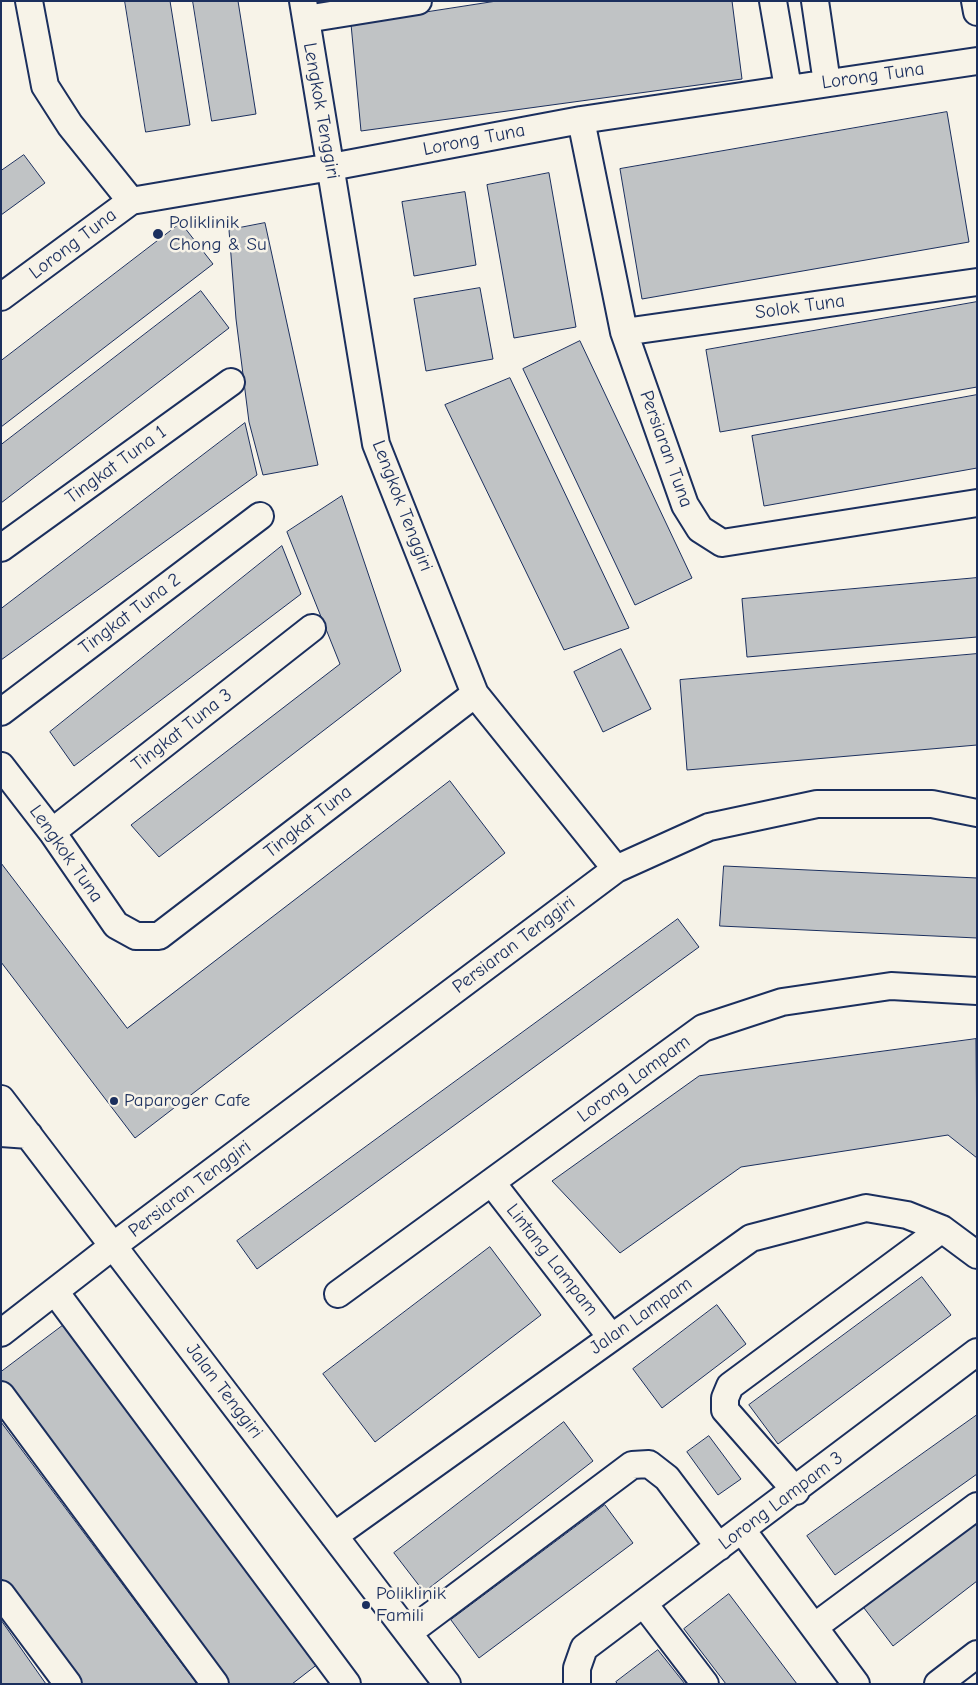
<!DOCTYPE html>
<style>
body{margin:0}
#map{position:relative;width:978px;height:1685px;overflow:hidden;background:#f7f3e8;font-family:"Comic Neue",sans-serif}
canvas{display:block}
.frame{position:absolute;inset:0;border:2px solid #1b2f5e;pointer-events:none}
</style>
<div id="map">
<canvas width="978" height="1685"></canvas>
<div class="frame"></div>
</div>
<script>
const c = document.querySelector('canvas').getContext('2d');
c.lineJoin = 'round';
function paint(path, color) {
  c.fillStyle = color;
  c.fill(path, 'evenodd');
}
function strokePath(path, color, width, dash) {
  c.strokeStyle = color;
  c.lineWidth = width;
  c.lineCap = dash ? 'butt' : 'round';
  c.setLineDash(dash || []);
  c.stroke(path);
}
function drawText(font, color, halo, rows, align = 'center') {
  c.font = font + ' "Comic Neue",sans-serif';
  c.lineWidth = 5;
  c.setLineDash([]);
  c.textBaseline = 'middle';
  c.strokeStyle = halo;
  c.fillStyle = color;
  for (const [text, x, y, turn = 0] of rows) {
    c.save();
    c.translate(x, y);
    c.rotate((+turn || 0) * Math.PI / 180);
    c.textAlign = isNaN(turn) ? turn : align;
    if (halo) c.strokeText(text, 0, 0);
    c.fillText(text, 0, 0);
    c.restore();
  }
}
const building = new Path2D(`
 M 125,1 L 170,1 L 190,125 L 146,132 Z
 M 193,1 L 238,1 L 256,114 L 212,121 Z
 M 497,1 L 732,1 L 742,79 L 361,131 L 351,24 Z
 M 947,112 L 969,242 L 642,299 L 620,169 Z
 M 24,155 L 45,183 L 1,215 L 1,171 Z
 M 549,173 L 576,327 L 514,338 L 487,185 Z
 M 465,192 L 476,265 L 414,276 L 402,202 Z
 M 181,223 L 213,264 L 1,427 L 1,361 Z
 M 265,223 L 318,465 L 263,475 L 249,422 L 236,319 L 229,230 Z
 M 480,288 L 493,359 L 426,371 L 414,299 Z
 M 201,291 L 229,328 L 1,503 L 1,445 Z
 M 977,302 L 977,387 L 720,432 L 706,350 Z
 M 580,341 L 692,578 L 635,605 L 523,369 Z
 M 510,378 L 629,628 L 564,650 L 445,405 Z
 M 977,395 L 977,468 L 764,506 L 752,436 Z
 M 245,423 L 257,475 L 1,660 L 1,609 Z
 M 342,496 L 401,671 L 159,857 L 131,825 L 340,664 L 287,532 Z
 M 282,546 L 301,594 L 74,766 L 50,732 Z
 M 977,578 L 977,637 L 747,657 L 742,599 Z
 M 621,649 L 651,709 L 603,732 L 574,672 Z
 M 977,654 L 977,745 L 687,770 L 680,680 Z
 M 450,781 L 505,853 L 135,1138 L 1,962 L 1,863 L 127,1028 Z
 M 724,866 L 977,878 L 977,938 L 720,926 Z
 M 678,919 L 699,947 L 257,1269 L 237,1241 Z
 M 976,1039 L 977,1158 L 948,1135 L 741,1167 L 620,1253 L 552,1181 L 699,1076 Z
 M 490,1247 L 541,1315 L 375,1442 L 323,1374 Z
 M 922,1277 L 951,1315 L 778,1444 L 749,1405 Z
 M 717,1305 L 746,1344 L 662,1408 L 633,1369 Z
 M 69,1321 L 323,1660 L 292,1684 L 225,1684 L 1,1386 L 1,1372 Z
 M 977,1415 L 977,1474 L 835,1575 L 807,1536 Z
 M 1,1422 L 197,1684 L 81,1684 L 1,1578 Z
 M 564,1422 L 593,1461 L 424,1592 L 394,1553 Z
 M 709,1436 L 741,1479 L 718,1495 L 687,1452 Z
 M 605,1505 L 633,1543 L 479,1658 L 451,1620 Z
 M 977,1522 L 977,1581 L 893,1646 L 864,1608 Z
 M 729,1594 L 797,1684 L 726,1684 L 684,1629 Z
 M 1,1620 L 46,1684 L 1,1684 Z
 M 658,1650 L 685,1684 L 618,1684 L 616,1682 Z`);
paint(building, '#c0c3c5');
strokePath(building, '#1b2f5e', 1);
const minor = new Path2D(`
 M 29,1 L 45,86 L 70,125 L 131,201
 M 303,1 L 376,444 L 475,694 L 616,869
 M 773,1 L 788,88
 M 815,1 L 827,83
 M 975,1 L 977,12
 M 306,19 L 418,1
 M 581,120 L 624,332 L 685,505 L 700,529 L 722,543 L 977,503
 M 1,297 L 131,201 L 331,167 L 581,120 L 977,61
 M 624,332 L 977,282
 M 1,548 L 231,382
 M 1,712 L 260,516
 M 1,766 L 52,832 L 116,925 L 136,936 L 159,936 L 475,694
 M 52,832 L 312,628
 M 1,1099 L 447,1684
 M 1,1133 L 29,1135
 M 492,1183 L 611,1337
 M 56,1293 L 347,1684
 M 338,1294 L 703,1028 L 782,1002 L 891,986 L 977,991
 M 1,1333 L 113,1246 L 616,869 L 709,827 L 817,804 L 932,804 L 977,813
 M 1,1395 L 215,1684
 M 796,1491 L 725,1410 L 725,1398 L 730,1386 L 942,1229
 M 742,1530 L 856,1684
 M 334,1536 L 751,1238 L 866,1208 L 907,1215 L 942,1229 L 977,1255
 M 1,1594 L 68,1684
 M 644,1604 L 705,1684
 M 814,1627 L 977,1506
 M 408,1633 L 632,1465 L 649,1464 L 667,1478 L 719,1547
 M 577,1684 L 577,1668 L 584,1648 L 977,1352
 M 938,1684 L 977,1654`);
strokePath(minor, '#1b2f5e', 30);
strokePath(minor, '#f7f3e8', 26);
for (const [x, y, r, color] of [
 [158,234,6,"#1b2f5e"],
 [114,1101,5,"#1b2f5e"],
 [366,1605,5,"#1b2f5e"]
]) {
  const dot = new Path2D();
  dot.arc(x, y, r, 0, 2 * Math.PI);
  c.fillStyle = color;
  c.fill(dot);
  strokePath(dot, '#f7f3e8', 2);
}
drawText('19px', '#1b2f5e', '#f7f3e8', [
 ["Lorong Tuna",873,76,-8],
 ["Lengkok Tenggiri",321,111,80],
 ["Lorong Tuna",474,140,-11],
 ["Lorong Tuna",73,244,-37],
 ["Solok Tuna",800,307,-8],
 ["Persiaran Tuna",666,449,70],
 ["Tingkat Tuna 1",116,465,-36],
 ["Lengkok Tenggiri",402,506,69],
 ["Tingkat Tuna 2",130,614,-37],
 ["Tingkat Tuna 3",182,730,-38],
 ["Tingkat Tuna",308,822,-38],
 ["Lengkok Tuna",66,854,55],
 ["Persiaran Tenggiri",514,945,-37],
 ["Lorong Lampam",634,1079,-36],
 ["Persiaran Tenggiri",190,1189,-37],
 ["Lintang Lampam",552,1260,52],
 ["Jalan Lampam",641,1316,-35],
 ["Jalan Tenggiri",224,1391,53],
 ["Lorong Lampam 3",781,1501,-37]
]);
drawText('19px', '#1b2f5e', '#f7f3e8', [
 ["Poliklinik",169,223],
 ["Chong & Su",169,245],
 ["Paparoger Cafe",124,1101],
 ["Poliklinik",376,1594],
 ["Famili",376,1616]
], 'left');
</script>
